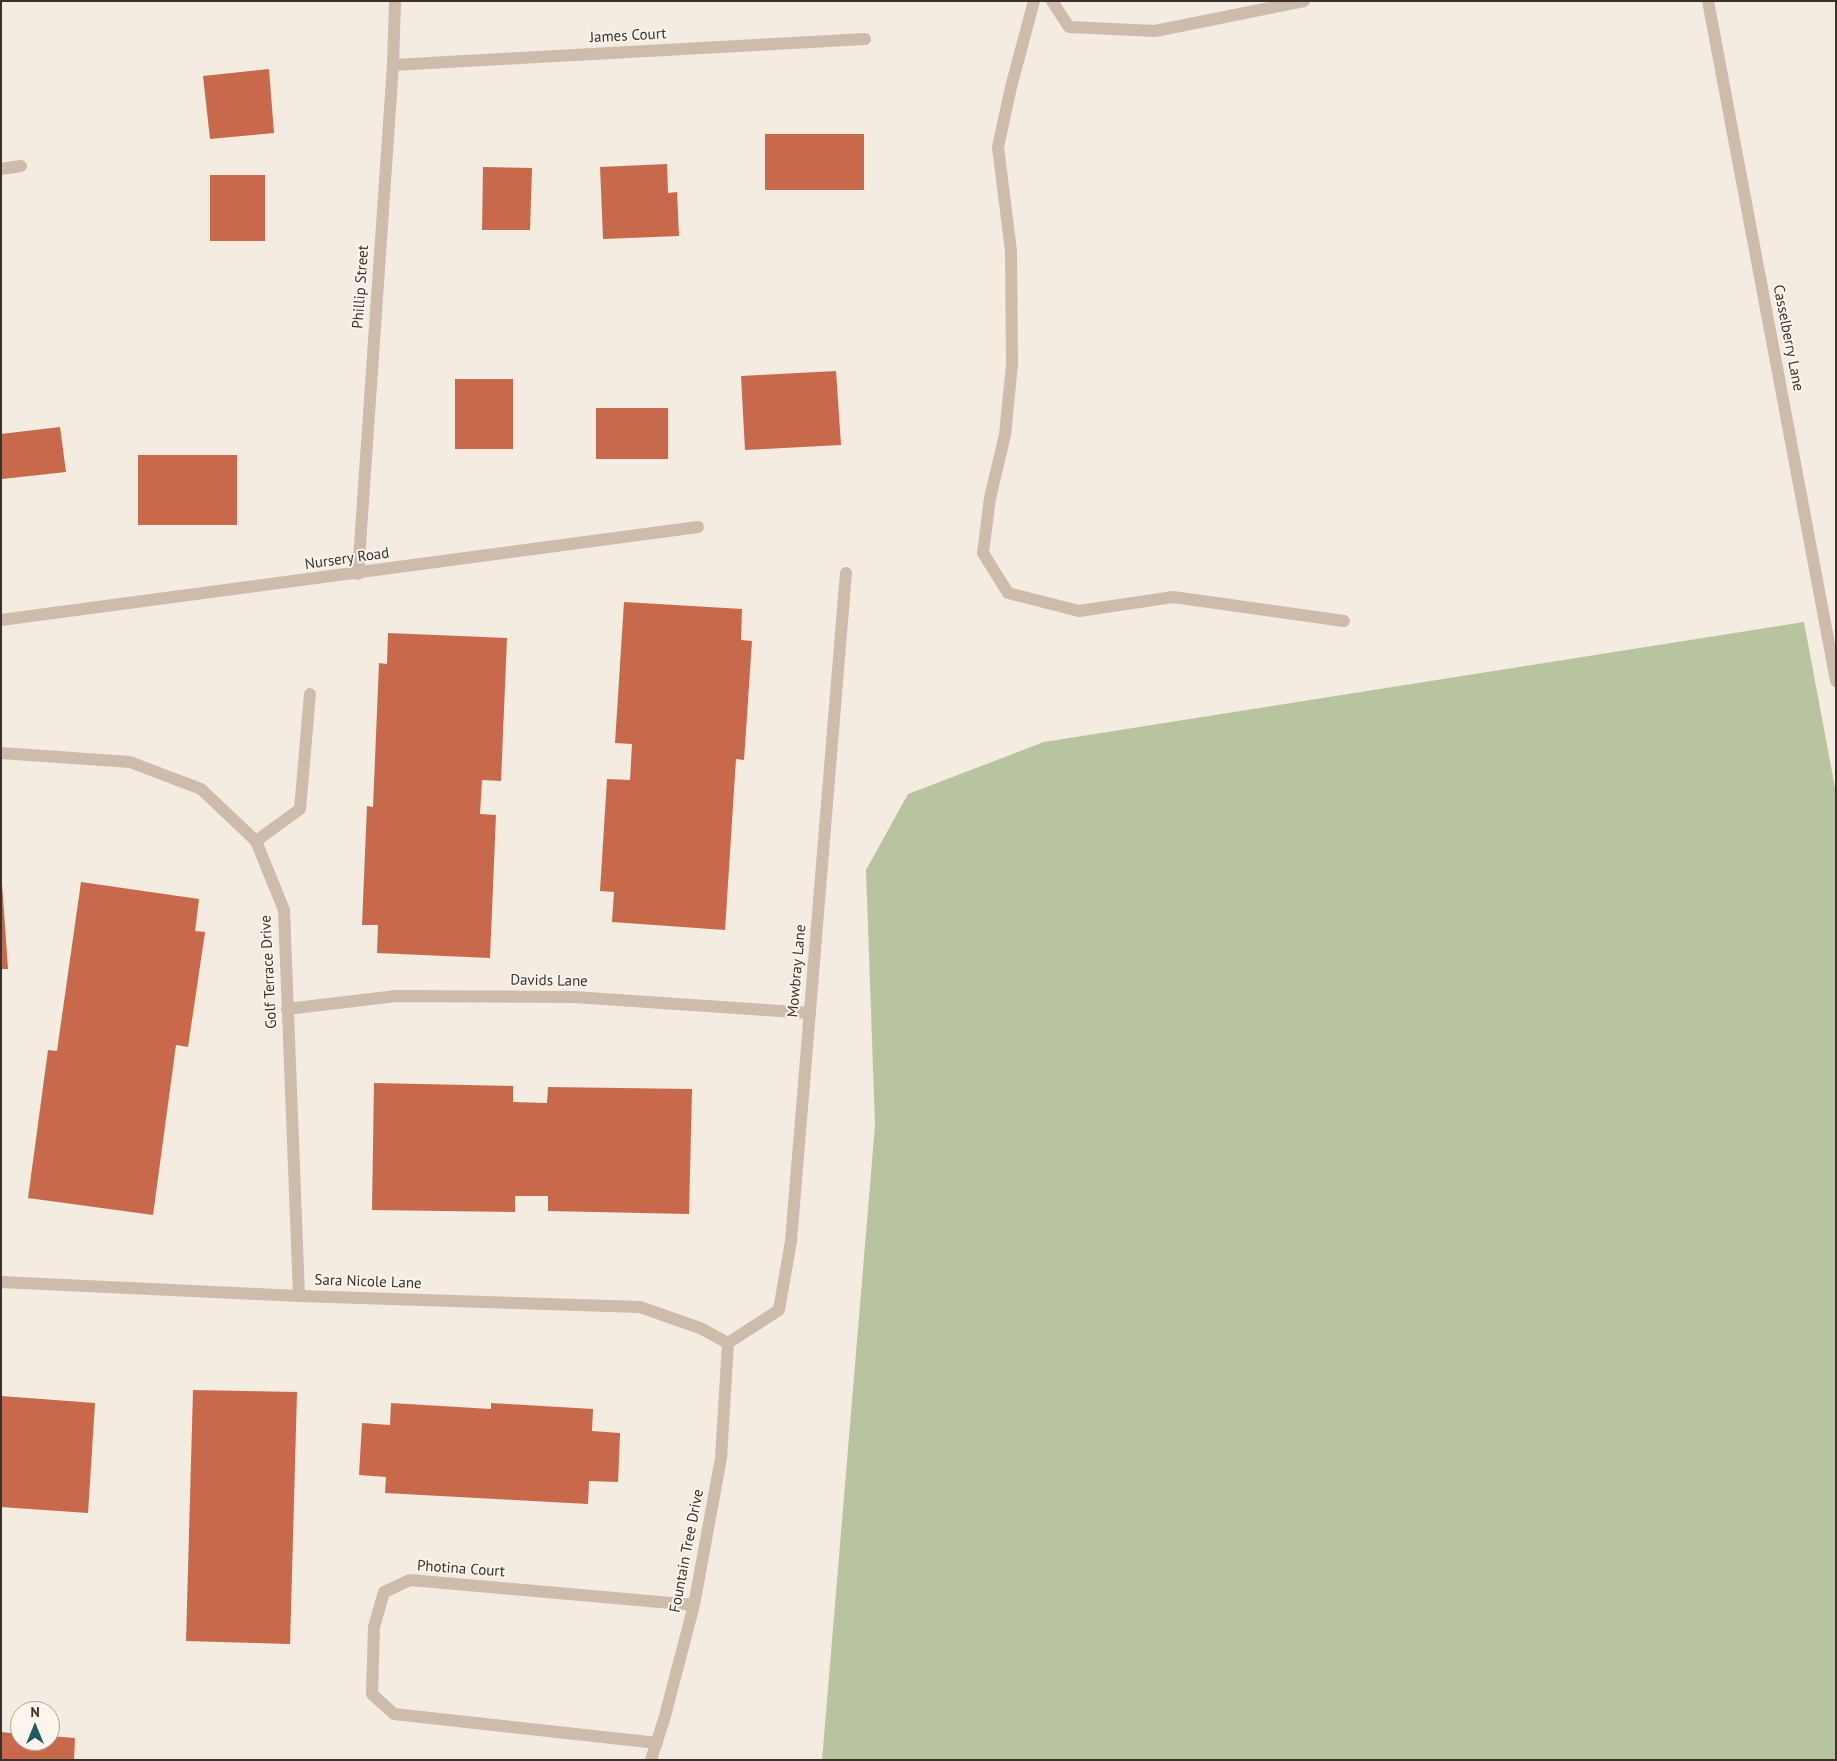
<!DOCTYPE html>
<style>
body{margin:0}
#map{position:relative;width:1837px;height:1761px;overflow:hidden;background:#f4ebe1;font-family:"PT Sans",sans-serif}
canvas{display:block}
.frame{position:absolute;inset:0;border:2px solid #3b302b;pointer-events:none}
.north{position:absolute;left:10px;top:1701px;width:50px;height:50px;box-sizing:border-box;background:#fbf5ee;border:1px solid #aea6a0;border-radius:50%;rotate:0deg;font-size:14px;font-weight:700;line-height:20px;text-align:center;color:#3b302b}
.north::after{content:'';display:block;margin:auto;width:18px;height:22px;background:#1f5a5e;clip-path:polygon(50% 0,100% 100%,50% 72%,0 100%)}
</style>
<div id="map">
<canvas width="1837" height="1761"></canvas>
<div class="frame"></div>
<div class="north">N</div>
</div>
<script>
const c = document.querySelector('canvas').getContext('2d');
c.lineJoin = 'round';
function paint(path, color) {
  c.fillStyle = color;
  c.fill(path, 'evenodd');
}
function strokePath(path, color, width, dash) {
  c.strokeStyle = color;
  c.lineWidth = width;
  c.lineCap = dash ? 'butt' : 'round';
  c.setLineDash(dash || []);
  c.stroke(path);
}
function drawText(font, color, halo, rows, align = 'center') {
  c.font = font + ' "PT Sans",sans-serif';
  c.lineWidth = 4;
  c.setLineDash([]);
  c.textBaseline = 'middle';
  c.strokeStyle = halo;
  c.fillStyle = color;
  for (const [text, x, y, turn = 0] of rows) {
    c.save();
    c.translate(x, y);
    c.rotate((+turn || 0) * Math.PI / 180);
    c.textAlign = isNaN(turn) ? turn : align;
    if (halo) c.strokeText(text, 0, 0);
    c.fillText(text, 0, 0);
    c.restore();
  }
}
paint(new Path2D(`
 M 1804,622 L 1836,793 L 1836,1760 L 822,1760 L 875,1125 L 866,870 L 908,794 L 1044,742 Z`), '#b8c4a0');
paint(new Path2D(`
 M 269,69 L 274,133 L 210,139 L 203,76 Z
 M 765,134 L 864,134 L 864,190 L 765,190 Z
 M 667,164 L 668,193 L 677,192 L 679,236 L 603,239 L 600,167 Z
 M 483,167 L 532,168 L 530,230 L 482,230 Z
 M 210,175 L 265,175 L 265,241 L 210,241 Z
 M 836,371 L 841,445 L 745,450 L 741,376 Z
 M 455,379 L 513,379 L 513,449 L 455,449 Z
 M 596,408 L 668,408 L 668,459 L 596,459 Z
 M 60,427 L 66,472 L 2,479 L 1,434 Z
 M 138,455 L 237,455 L 237,525 L 138,525 Z
 M 624,602 L 742,609 L 741,640 L 752,641 L 744,760 L 736,759 L 725,930 L 612,922 L 614,892 L 600,891 L 607,779 L 630,780 L 632,744 L 615,743 Z
 M 388,633 L 507,638 L 501,781 L 482,780 L 480,814 L 496,815 L 490,958 L 377,953 L 378,925 L 362,925 L 367,806 L 373,807 L 379,663 L 387,664 Z
 M 1,869 L 8,969 L 1,969 Z
 M 81,882 L 199,899 L 195,931 L 205,932 L 188,1047 L 176,1045 L 153,1215 L 28,1198 L 48,1050 L 57,1051 Z
 M 374,1083 L 513,1086 L 513,1102 L 547,1103 L 548,1087 L 692,1089 L 689,1214 L 548,1211 L 548,1196 L 515,1196 L 515,1212 L 372,1210 Z
 M 193,1390 L 297,1392 L 290,1644 L 186,1641 Z
 M 1,1396 L 95,1403 L 88,1513 L 1,1507 Z
 M 391,1403 L 491,1409 L 491,1403 L 593,1409 L 592,1431 L 620,1433 L 618,1482 L 589,1481 L 588,1504 L 385,1493 L 386,1477 L 359,1475 L 362,1423 L 390,1425 Z
 M 1,1732 L 20,1734 L 20,1741 L 50,1741 L 50,1736 L 75,1738 L 74,1760 L 1,1760 Z`), '#c8694b');
strokePath(new Path2D(`
 M 1034,1 L 1011,87 L 998,147 L 1011,251 L 1012,364 L 1005,435 L 990,498 L 983,553 L 1008,593 L 1079,611 L 1173,597 L 1344,621
 M 1052,1 L 1069,27 L 1155,31 L 1304,1
 M 1708,1 L 1836,681
 M 393,65 L 865,39
 M 1,169 L 21,166
 M 358,574 L 393,65 L 395,1
 M 1,620 L 698,527
 M 1,753 L 130,762 L 201,789 L 256,841 L 284,910 L 299,1296
 M 256,841 L 300,809 L 310,694
 M 287,1009 L 396,996 L 574,997 L 810,1013
 M 1,1282 L 299,1296 L 640,1307 L 700,1328 L 728,1343
 M 728,1343 L 779,1310 L 791,1241 L 846,573
 M 657,1743 L 394,1714 L 372,1694 L 374,1627 L 384,1592 L 410,1580 L 694,1605
 M 651,1760 L 665,1716 L 694,1605 L 721,1458 L 728,1343`), '#cdbbac', 12);
drawText('15px', '#3b302b', '#fbf5ee', [
 ["James Court",628,36,-3],
 ["Phillip Street",361,287,-86],
 ["Casselberry Lane",1788,338,79],
 ["Nursery Road",347,559,-8],
 ["Mowbray Lane",797,971,-85],
 ["Golf Terrace Drive",269,972,-93],
 ["Davids Lane",549,981,1],
 ["Sara Nicole Lane",368,1282,2],
 ["Fountain Tree Drive",687,1551,-79],
 ["Photina Court",461,1569,4]
]);
</script>
